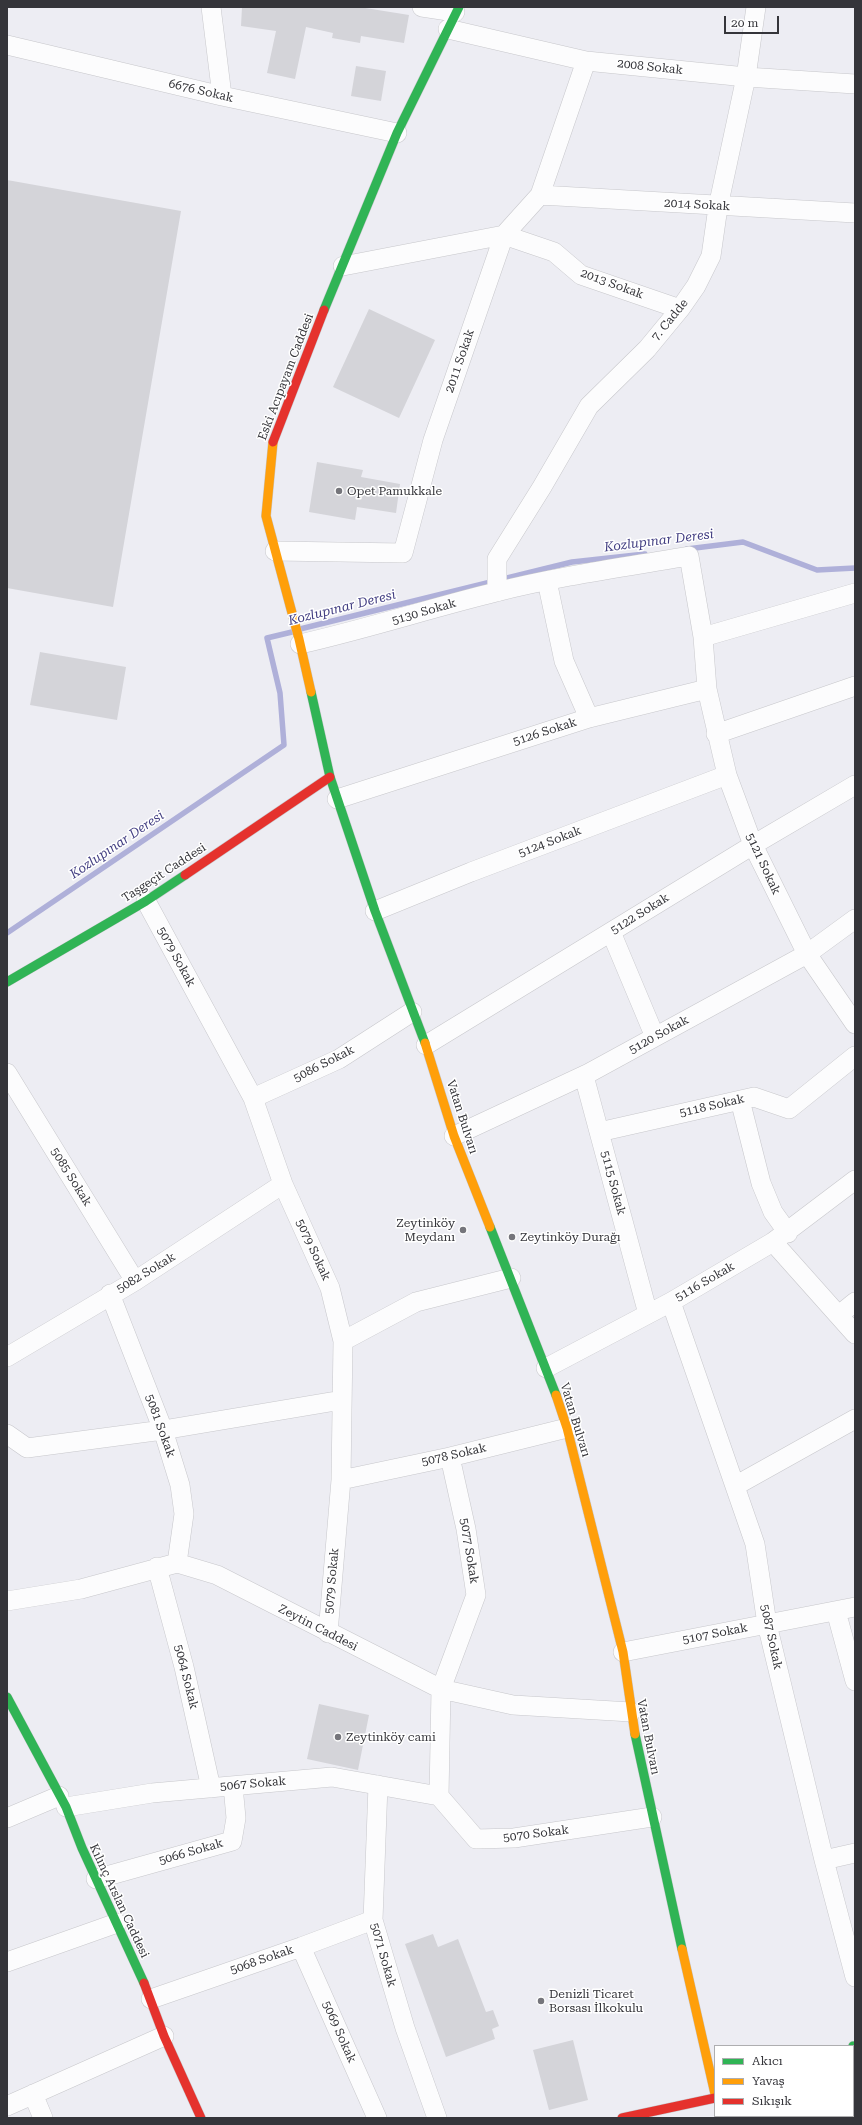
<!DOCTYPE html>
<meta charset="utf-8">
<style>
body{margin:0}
#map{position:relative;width:862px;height:2125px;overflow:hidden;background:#ededf3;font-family:"Roboto Serif",serif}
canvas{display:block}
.frame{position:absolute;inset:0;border:8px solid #35353a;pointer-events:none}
.legend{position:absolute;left:714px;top:2045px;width:140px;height:72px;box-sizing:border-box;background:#fff;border:1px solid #aeaeb0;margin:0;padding:5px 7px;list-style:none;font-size:12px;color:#35353a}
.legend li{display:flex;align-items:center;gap:8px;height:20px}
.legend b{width:20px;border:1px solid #aeaeb0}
.scale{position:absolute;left:724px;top:16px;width:55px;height:18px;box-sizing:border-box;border:2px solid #35353a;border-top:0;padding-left:5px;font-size:12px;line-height:14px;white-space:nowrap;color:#35353a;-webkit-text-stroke:3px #fff;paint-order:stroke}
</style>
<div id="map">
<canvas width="862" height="2125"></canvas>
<div class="frame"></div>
<ul class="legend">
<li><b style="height:5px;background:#30b455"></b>Akıcı</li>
<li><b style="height:5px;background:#ff9f0a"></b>Yavaş</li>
<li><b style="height:5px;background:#e5322d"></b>Sıkışık</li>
</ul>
<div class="scale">20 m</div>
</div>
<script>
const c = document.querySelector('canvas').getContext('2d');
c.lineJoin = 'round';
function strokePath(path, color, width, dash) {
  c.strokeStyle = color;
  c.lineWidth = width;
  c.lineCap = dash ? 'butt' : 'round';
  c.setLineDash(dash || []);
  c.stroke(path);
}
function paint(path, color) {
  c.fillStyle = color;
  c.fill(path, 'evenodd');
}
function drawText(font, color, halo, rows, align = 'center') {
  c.font = font + ' "Roboto Serif",serif';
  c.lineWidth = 3;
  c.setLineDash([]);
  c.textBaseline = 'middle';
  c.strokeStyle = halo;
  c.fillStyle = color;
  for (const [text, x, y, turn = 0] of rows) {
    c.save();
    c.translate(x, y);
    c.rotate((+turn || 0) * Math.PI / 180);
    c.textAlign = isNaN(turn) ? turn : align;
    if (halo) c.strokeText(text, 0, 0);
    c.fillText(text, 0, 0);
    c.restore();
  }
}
strokePath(new Path2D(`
 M 687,549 L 743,542 L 817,570 L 855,568
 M 300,629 L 572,562 L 645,554
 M 7,933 L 284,745 L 280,693 L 267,638 L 292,632`), '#afb0d9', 5.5);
paint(new Path2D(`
 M 242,7 L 359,7 L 409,15 L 404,43 L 361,36 L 360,43 L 332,38 L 333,33 L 306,27 L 295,79 L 267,73 L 276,31 L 241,26 Z
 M 356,66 L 386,71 L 381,101 L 351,96 Z
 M 7,180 L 181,211 L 113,607 L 7,588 Z
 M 369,309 L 435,340 L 399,418 L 333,387 Z
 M 317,462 L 363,470 L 361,477 L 400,484 L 396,513 L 357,507 L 355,520 L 309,512 Z
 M 40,652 L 126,667 L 117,720 L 30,705 Z
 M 319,1704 L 369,1715 L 358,1770 L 307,1759 Z
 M 433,1934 L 438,1947 L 458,1939 L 486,2012 L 493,2010 L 499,2026 L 492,2029 L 495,2039 L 446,2057 L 405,1944 Z
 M 573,2040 L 588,2100 L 549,2110 L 533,2050 Z`), '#d4d4d9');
const street = new Path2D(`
 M 211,7 L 222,96
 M 422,7 L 455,12
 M 448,29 L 586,61 L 746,77 L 855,84
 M 7,45 L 222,96 L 397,133
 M 540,195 L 855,213
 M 504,235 L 554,252 L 581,275 L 680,309
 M 343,266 L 504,235
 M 275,551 L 403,553 L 433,440 L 504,235 L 540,195 L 586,61
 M 547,581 L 564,661 L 589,718
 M 497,592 L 497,559 L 542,487 L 589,406 L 647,349 L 680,309 L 696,286 L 711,256 L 718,207 L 746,77 L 756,7
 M 703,637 L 855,593
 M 300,644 C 366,629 431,608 496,592 C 559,576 625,567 689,556 L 703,637 L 707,689 L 589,718 L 337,799
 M 707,689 L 727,775 L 753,845 L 807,954 L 855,1024
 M 716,734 L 855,686
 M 146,901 L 253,1098 L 283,1184 L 330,1288 L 343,1341 L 341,1480 L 328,1633
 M 375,911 L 471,872 L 727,775
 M 611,932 L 655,1037
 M 426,1045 L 753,845 L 855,785
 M 7,1073 L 135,1281
 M 584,1076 L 648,1314
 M 253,1098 L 339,1059 L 412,1012
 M 740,1100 L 761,1183 L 773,1212 L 788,1233
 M 599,1132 L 754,1097 L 789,1109 L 855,1056
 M 454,1136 L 589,1073 L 807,954 L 855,919
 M 773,1242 L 855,1334
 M 110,1294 L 163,1430 L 180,1485 L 184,1514 L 177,1563
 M 671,1302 L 755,1544 L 767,1624 L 824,1860 L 855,1977
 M 839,1315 L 855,1302
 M 343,1341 L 416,1302 L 511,1278
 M 7,1357 L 135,1281 L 283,1184
 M 546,1368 L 671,1302 L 773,1242 L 855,1180
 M 7,1434 L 27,1448 L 163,1430 L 342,1400
 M 341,1480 L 450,1457 L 567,1428
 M 735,1486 L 855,1419
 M 157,1567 L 184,1667 L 211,1788
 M 7,1601 L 81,1589 L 177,1563 L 217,1575 L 441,1689 L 513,1705 L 631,1712
 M 836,1611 L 855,1681
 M 623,1652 L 855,1607
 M 378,1785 L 373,1920 L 405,2028 L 437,2118
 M 439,1796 L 441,1689 L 476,1595 L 466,1529 L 450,1457
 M 439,1796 L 476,1839 L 514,1838 L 652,1817
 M 66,1807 L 152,1793 L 332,1777 L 439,1796
 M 7,1818 L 59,1796
 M 824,1860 L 855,1853
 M 96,1879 L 232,1841 L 236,1818 L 233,1786
 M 301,1947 L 377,2118
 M 7,1962 L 117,1923
 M 151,1999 L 301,1947 L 373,1920
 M 33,2094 L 43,2118
 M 7,2106 L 164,2036`);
const fast = new Path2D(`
 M 324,310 L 397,133 L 459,7
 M 311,692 L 330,777 L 375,911 L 425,1043
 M 7,982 L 146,901 L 185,875
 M 490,1227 L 556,1395
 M 7,1697 L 66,1807 L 82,1848 L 144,1983
 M 635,1734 L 682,1949
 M 853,2046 L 855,2046`);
const slow = new Path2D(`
 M 273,442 L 266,516 L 299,639 L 311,692
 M 425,1043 L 454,1136 L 490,1227
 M 556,1395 L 567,1428 L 623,1652 L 635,1734
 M 682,1949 L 715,2094
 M 719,2116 L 719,2118`);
const jam = new Path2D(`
 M 273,442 L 324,310
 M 185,875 L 330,777
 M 144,1983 L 164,2036 L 201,2118
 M 622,2118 L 715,2098`);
strokePath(street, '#c7c7cb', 20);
strokePath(fast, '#c7c7cb', 10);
strokePath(slow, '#c7c7cb', 10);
strokePath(jam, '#c7c7cb', 10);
strokePath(street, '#fcfcfd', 19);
strokePath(fast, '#30b455', 9);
strokePath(slow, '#ff9f0a', 9);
strokePath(jam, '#e5322d', 9);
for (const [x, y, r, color] of [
 [339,491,4,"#75757b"],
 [463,1230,4,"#75757b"],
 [512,1237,4,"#75757b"],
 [338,1737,4,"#75757b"],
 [541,2001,4,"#75757b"]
]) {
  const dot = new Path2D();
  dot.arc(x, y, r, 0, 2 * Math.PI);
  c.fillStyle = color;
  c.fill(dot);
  strokePath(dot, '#fff', 1.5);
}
drawText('12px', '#35353a', '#fff', [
 ["2008 Sokak",650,67,6],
 ["6676 Sokak",201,91,13],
 ["2014 Sokak",697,205,3],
 ["2013 Sokak",612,284,20],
 ["7. Cadde",670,320,-51],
 ["2011 Sokak",460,361,-71],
 ["Eski Acıpayam Caddesi",286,377,-69],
 ["5130 Sokak",424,612,-16],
 ["5126 Sokak",545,732,-18],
 ["5124 Sokak",550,842,-21],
 ["5121 Sokak",763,864,65],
 ["Taşgeçit Caddesi",164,873,-33],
 ["5122 Sokak",640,914,-32],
 ["5079 Sokak",176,957,61],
 ["5120 Sokak",659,1035,-29],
 ["5086 Sokak",324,1064,-27],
 ["5118 Sokak",712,1106,-13],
 ["Vatan Bulvarı",462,1117,72],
 ["5085 Sokak",71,1177,58],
 ["5115 Sokak",613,1183,75],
 ["5079 Sokak",313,1250,65],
 ["5082 Sokak",146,1273,-31],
 ["5116 Sokak",705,1282,-30],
 ["Vatan Bulvarı",575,1420,73],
 ["5081 Sokak",160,1426,70],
 ["5078 Sokak",454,1455,-13],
 ["5077 Sokak",469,1551,81],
 ["5079 Sokak",332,1581,-85],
 ["Zeytin Caddesi",318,1628,27],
 ["5107 Sokak",715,1634,-11],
 ["5087 Sokak",771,1637,78],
 ["5064 Sokak",186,1677,76],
 ["Vatan Bulvarı",648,1737,79],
 ["5067 Sokak",253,1784,-5],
 ["5070 Sokak",536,1834,-7],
 ["5066 Sokak",191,1852,-16],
 ["Kılınç Arslan Caddesi",119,1901,65],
 ["5071 Sokak",383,1955,74],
 ["5068 Sokak",262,1960,-19],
 ["5069 Sokak",339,2032,66]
]);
drawText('12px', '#35353a', '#fff', [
 ["Opet Pamukkale",347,491],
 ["Zeytinköy",455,1223,"right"],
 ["Meydanı",455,1237,"right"],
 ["Zeytinköy Durağı",520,1237],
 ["Zeytinköy cami",346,1737],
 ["Denizli Ticaret",549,1994],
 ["Borsası İlkokulu",549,2008]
], 'left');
drawText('italic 13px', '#423e82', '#fff', [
 ["Kozlupınar Deresi",659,541,-7],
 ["Kozlupınar Deresi",342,608,-14],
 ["Kozlupınar Deresi",117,845,-34]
]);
</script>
